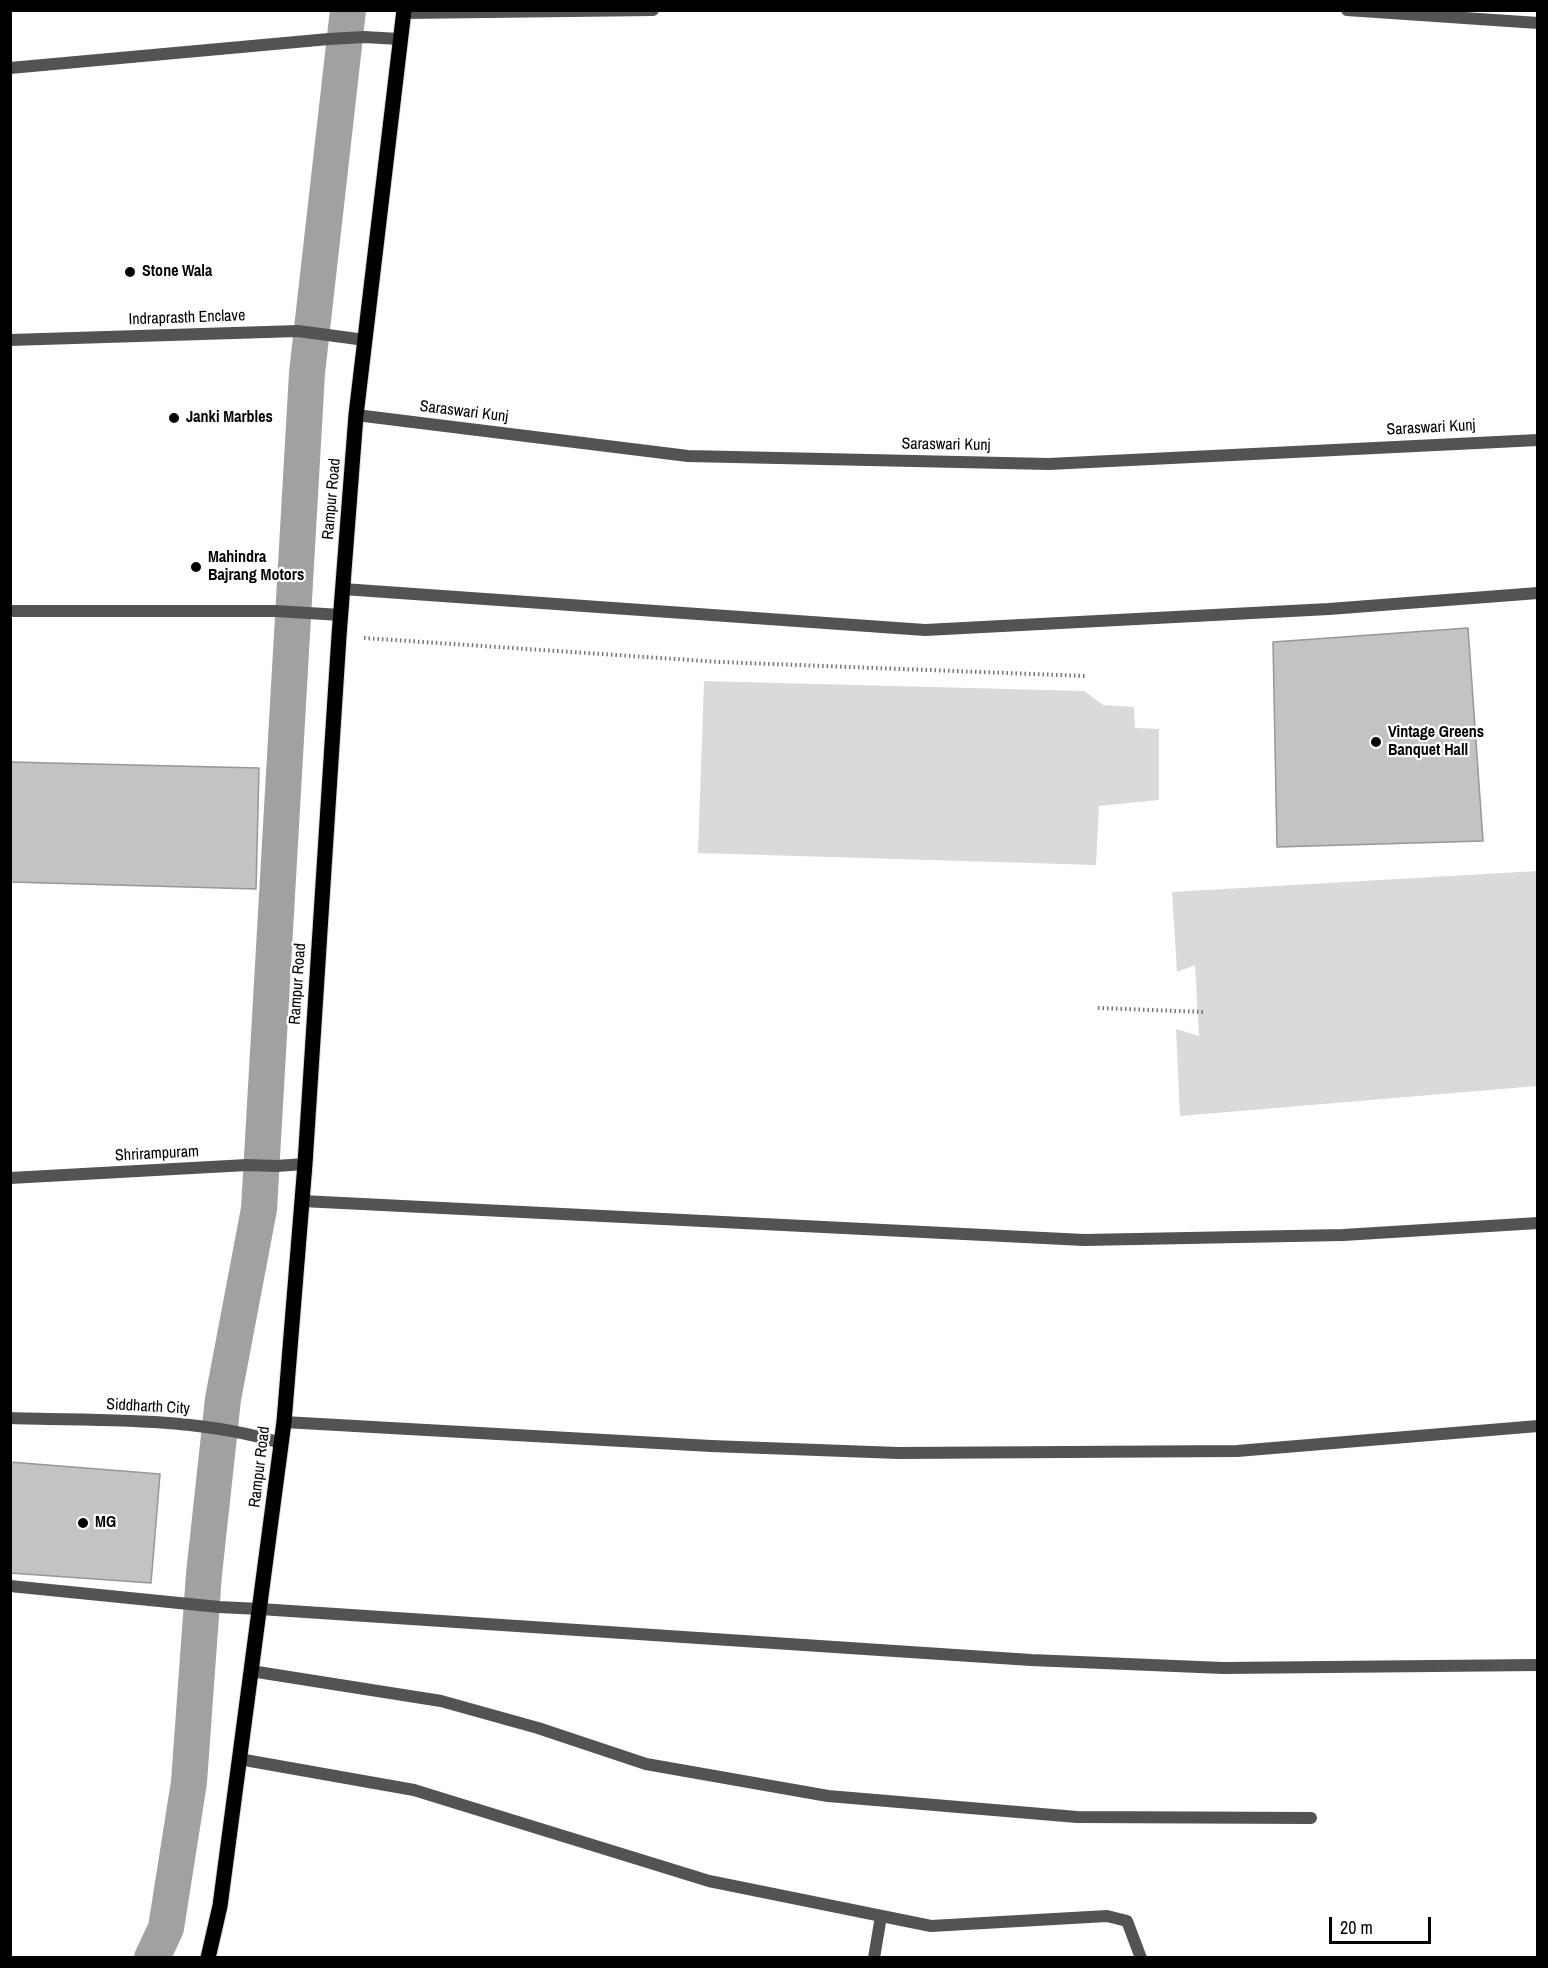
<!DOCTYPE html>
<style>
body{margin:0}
#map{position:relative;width:1548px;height:1968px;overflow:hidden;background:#fff;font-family:"Archivo Narrow",sans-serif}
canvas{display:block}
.frame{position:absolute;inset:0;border:12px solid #000;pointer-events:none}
.scale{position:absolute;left:1329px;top:1917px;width:102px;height:27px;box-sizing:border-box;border:3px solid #000;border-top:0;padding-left:8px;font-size:18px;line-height:21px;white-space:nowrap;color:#000;-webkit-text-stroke:4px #fff;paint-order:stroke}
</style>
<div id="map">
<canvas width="1548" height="1968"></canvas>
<div class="frame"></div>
<div class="scale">20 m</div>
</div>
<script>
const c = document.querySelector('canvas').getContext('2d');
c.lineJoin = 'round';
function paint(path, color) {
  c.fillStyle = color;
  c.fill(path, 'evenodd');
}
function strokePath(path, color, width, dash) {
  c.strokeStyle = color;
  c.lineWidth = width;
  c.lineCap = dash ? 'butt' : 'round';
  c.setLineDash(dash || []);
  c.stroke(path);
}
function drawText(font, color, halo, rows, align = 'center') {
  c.font = font + ' "Archivo Narrow",sans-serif';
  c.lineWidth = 4.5;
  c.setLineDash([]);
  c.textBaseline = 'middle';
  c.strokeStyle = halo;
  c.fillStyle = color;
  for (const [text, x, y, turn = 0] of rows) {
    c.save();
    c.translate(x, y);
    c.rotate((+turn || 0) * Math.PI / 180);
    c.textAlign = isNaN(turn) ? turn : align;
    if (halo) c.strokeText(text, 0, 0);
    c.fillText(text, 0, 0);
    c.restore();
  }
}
paint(new Path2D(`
 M 704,681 L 1084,691 L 1103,705 L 1134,707 L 1135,728 L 1159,729 L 1159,800 L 1099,806 L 1096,865 L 698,853 Z
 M 1537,871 L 1537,1086 L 1180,1116 L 1176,1029 L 1199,1036 L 1195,965 L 1177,972 L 1172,892 Z`), '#dadada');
strokePath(new Path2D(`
 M 152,1958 L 166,1928 L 189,1782 L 204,1574 L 223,1399 L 259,1209 L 307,373 L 348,10`), '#a1a1a1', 36);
const building = new Path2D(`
 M 1468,628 L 1483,841 L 1277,847 L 1273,642 Z
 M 10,762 L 259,768 L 256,889 L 10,882 Z
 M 10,1462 L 160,1474 L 151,1583 L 10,1573 Z`);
paint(building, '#c3c3c3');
strokePath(building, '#979797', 1.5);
const primary = new Path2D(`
 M 208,1958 L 220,1906 L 284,1422 L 305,1164 L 339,636 L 356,415 L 404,10`);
strokePath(primary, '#dbdbdb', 17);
strokePath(new Path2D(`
 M 364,638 L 720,662 L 1085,676
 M 1098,1008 L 1204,1012`), '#757575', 4, [1.5, 3]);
strokePath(new Path2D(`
 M 302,1201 L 1084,1240 L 1343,1235 L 1538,1223
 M 10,1586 L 219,1607 L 260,1609`), '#535353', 12);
strokePath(new Path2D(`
 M 1347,10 L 1538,23
 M 404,13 L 653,10
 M 10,68 L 329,39 L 364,37 L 399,39
 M 10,340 L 298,331 L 365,340
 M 356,415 L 688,456 L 1049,464 L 1538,440
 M 343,589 L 925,630 L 1329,609 L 1538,593
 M 10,611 L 275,611 L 341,615
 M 10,1178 L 247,1165 L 276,1166 L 305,1164
 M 10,1418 C 101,1421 195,1416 281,1443
 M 284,1422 L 711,1446 L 898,1453 L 1237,1451 L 1538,1426
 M 260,1609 L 1031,1660 L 1223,1668 L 1538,1665
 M 251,1671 L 441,1701 L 538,1728 L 646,1764 L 828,1796 L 1077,1817 L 1311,1818
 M 239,1759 L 414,1790 L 709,1881 L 931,1926 L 1107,1916 L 1127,1921 L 1141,1958
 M 874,1958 L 881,1916`), '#535353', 12);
strokePath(primary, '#000', 15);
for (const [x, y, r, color] of [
 [130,272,6,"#000"],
 [174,418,6,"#000"],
 [196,567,6,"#000"],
 [1376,742,6,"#000"],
 [83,1523,6,"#000"]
]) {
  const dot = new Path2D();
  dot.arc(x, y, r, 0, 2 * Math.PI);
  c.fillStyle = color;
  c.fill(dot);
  strokePath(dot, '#fff', 2);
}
drawText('bold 16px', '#000', '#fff', [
 ["Stone Wala",142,272],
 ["Janki Marbles",186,418],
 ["Mahindra",208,558],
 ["Bajrang Motors",208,576],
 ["Vintage Greens",1388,733],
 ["Banquet Hall",1388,751],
 ["MG",95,1523]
], 'left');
drawText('16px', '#000', '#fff', [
 ["Indraprasth Enclave",187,318,-2],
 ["Saraswari Kunj",464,412,7],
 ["Saraswari Kunj",1431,428,-3],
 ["Saraswari Kunj",946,445,1],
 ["Rampur Road",332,499,-85],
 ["Rampur Road",298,984,-86],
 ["Shrirampuram",157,1154,-3],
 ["Siddharth City",148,1407,3],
 ["Rampur Road",260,1467,-83]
]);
</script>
